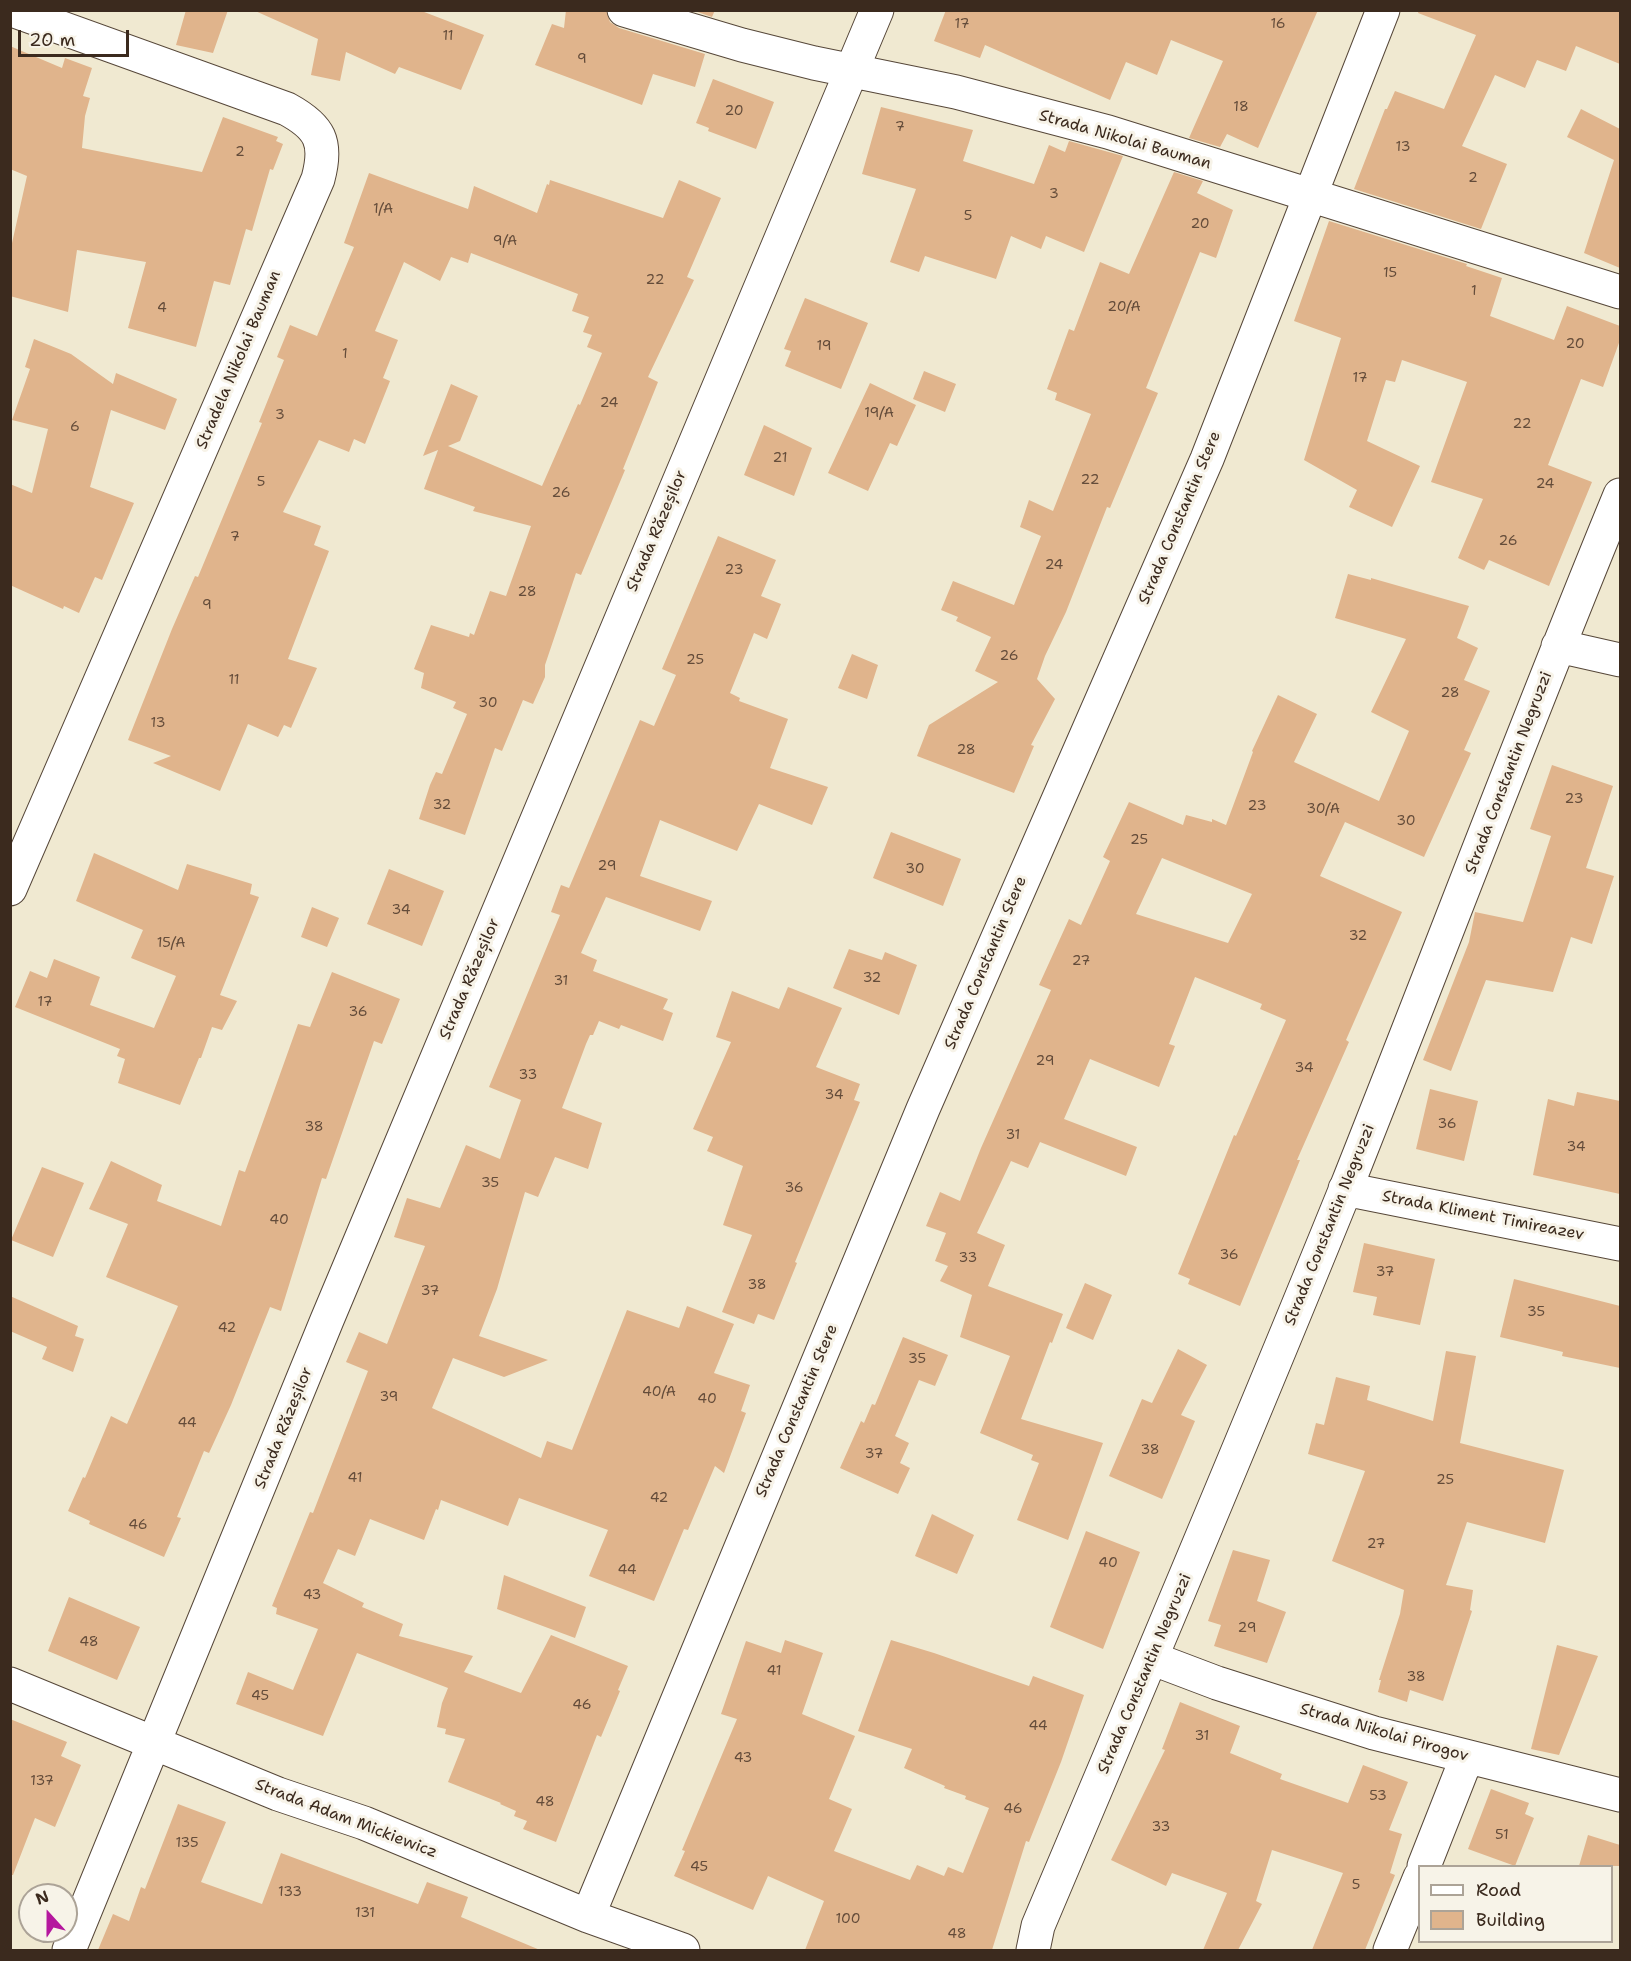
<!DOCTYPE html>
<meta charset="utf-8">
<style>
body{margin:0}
#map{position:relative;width:1631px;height:1961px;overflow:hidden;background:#f0e9d1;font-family:"Shantell Sans",sans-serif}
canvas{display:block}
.frame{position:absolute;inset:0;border:12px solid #3b2a1e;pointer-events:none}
.legend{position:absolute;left:1418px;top:1865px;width:195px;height:78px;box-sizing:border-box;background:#f7f3e8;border:2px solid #aca397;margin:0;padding:8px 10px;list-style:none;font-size:18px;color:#3b2a1e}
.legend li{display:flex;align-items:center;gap:12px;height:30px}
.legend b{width:30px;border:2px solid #aca397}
.north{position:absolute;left:18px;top:1883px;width:60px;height:60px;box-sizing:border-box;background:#f7f3e8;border:2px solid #aca397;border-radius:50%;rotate:339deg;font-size:16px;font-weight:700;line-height:24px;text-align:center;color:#3b2a1e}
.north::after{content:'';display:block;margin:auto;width:21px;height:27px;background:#b5179e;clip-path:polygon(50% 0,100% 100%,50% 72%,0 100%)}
.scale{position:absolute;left:18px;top:30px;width:111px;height:27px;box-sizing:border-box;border:3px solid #3b2a1e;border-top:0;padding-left:8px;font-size:18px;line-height:21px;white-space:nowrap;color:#3b2a1e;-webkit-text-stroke:4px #f7f3e8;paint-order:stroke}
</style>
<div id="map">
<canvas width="1631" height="1961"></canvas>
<div class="frame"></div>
<ul class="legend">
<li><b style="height:8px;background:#fff"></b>Road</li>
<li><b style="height:16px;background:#e0b48c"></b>Building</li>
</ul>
<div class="north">N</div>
<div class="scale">20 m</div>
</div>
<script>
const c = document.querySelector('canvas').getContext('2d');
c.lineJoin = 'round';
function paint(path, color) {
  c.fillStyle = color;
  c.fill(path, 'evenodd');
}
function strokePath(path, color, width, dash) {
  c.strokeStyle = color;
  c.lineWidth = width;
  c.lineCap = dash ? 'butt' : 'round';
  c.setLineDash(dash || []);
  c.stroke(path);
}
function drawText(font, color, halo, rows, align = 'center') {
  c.font = font + ' "Shantell Sans",sans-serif';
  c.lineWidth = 6;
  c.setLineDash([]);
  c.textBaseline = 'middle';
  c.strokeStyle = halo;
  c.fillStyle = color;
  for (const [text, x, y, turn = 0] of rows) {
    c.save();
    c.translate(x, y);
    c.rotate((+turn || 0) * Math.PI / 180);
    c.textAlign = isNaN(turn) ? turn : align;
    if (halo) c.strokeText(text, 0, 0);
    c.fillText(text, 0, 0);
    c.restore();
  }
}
paint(new Path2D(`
 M 186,10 L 228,10 L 213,53 L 176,45 Z
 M 253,10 L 419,10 L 484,35 L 461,90 L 399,67 L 395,74 L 346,52 L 340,81 L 311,75 L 318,39 Z
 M 566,10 L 606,10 L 610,22 L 619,28 L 705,54 L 695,87 L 653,74 L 642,105 L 535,65 L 552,24 L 564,28 Z
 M 692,10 L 715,10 L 712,17 Z
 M 946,10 L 1318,10 L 1258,148 L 1227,134 L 1220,147 L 1189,138 L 1223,61 L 1171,40 L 1157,75 L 1126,62 L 1110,100 L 985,45 L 980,58 L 934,41 Z
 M 1419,10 L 1620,10 L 1620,64 L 1576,46 L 1566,71 L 1537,60 L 1525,88 L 1495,75 L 1462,146 L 1507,164 L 1481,229 L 1354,189 L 1385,109 L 1387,109 L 1395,91 L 1444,109 L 1476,35 L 1418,13 Z
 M 10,46 L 62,68 L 65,58 L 92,68 L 83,96 L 90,98 L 85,116 L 82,148 L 202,172 L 223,117 L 278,137 L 276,141 L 283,144 L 273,170 L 270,169 L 252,231 L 246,229 L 230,285 L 214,281 L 196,347 L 128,328 L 146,262 L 77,250 L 68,312 L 10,296 L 10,252 L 27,176 L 10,169 Z
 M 713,79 L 774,102 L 756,149 L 708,131 L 709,128 L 696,123 Z
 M 881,107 L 973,130 L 963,161 L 1034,184 L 1049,145 L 1065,152 L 1069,141 L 1123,156 L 1084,252 L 1046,236 L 1041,249 L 1011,236 L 996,279 L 925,256 L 919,272 L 890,262 L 916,189 L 862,174 Z
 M 1581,109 L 1620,129 L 1620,268 L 1584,253 L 1614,160 L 1567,137 Z
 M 1174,172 L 1203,181 L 1197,193 L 1233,210 L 1216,258 L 1200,252 L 1146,388 L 1158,393 L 1110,508 L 1107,507 L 1066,612 L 1045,656 L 1037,679 L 1055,699 L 1031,745 L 1034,746 L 1014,793 L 917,756 L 929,725 L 998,682 L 975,671 L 991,637 L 956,621 L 958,617 L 941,610 L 953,581 L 1014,605 L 1041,536 L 1020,527 L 1029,500 L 1053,511 L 1091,414 L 1055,400 L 1057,393 L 1047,389 L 1069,329 L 1074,331 L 1100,262 L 1129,274 Z
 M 369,173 L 468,209 L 474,186 L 537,213 L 547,184 L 549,185 L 550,180 L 663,218 L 679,180 L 721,198 L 687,277 L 694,280 L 648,377 L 658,382 L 623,469 L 625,470 L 581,575 L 576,573 L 545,665 L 545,677 L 533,704 L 523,700 L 502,751 L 495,748 L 465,835 L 419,819 L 430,785 L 436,772 L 442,774 L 467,714 L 453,708 L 456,702 L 421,688 L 424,673 L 414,669 L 431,625 L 469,637 L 470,633 L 474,635 L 490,591 L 506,596 L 531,526 L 473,511 L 475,507 L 424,489 L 438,450 L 423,456 L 451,384 L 478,396 L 460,441 L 448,446 L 542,486 L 578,404 L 580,405 L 602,353 L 587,347 L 592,335 L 583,332 L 589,317 L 572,311 L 578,294 L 471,253 L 468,263 L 451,257 L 440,281 L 404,262 L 375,331 L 398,340 L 383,378 L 390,381 L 365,444 L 354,439 L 349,452 L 319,440 L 283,512 L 321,526 L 314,545 L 329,551 L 288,659 L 317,668 L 291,728 L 284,725 L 278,737 L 248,724 L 220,791 L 153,763 L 171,756 L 128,740 L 172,629 L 195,576 L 198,577 L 262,423 L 259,422 L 284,360 L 277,357 L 290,325 L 317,336 L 354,247 L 344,243 Z
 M 1329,221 L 1467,264 L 1466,266 L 1502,278 L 1490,316 L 1554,340 L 1567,306 L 1620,326 L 1620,340 L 1603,387 L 1581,379 L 1548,465 L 1592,482 L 1549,586 L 1489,560 L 1484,570 L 1458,558 L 1483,499 L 1431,482 L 1467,382 L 1402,360 L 1395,382 L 1386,380 L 1367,441 L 1420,466 L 1392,527 L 1349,507 L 1357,490 L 1304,460 L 1341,338 L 1294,321 Z
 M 805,298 L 868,323 L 841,389 L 785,366 L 791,351 L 784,349 Z
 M 34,339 L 71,354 L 113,384 L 116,373 L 177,399 L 165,430 L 111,410 L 90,487 L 134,503 L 102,580 L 95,577 L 79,613 L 64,606 L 63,609 L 10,585 L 10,484 L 32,493 L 48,429 L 12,420 L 30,369 L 25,367 Z
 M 924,371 L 956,384 L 945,412 L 913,399 Z
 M 870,383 L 916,405 L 897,446 L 890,443 L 868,491 L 828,473 Z
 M 764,425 L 812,448 L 794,496 L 744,475 Z
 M 718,536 L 776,560 L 761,596 L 781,604 L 767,639 L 754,633 L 730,693 L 740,698 L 739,701 L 788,719 L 770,768 L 828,787 L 812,825 L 759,804 L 737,851 L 660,820 L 640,876 L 712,901 L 700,931 L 606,897 L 581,953 L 597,960 L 593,971 L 668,999 L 663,1009 L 673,1013 L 663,1041 L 621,1025 L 619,1029 L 599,1021 L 593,1035 L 590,1035 L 586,1044 L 562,1108 L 602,1123 L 588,1169 L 555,1157 L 538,1197 L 525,1192 L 497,1289 L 479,1336 L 548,1360 L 504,1377 L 453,1358 L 432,1408 L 541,1458 L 547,1441 L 572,1450 L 627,1310 L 679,1328 L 687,1306 L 734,1324 L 714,1373 L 750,1385 L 741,1411 L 746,1413 L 724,1473 L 715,1466 L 688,1530 L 684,1529 L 654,1601 L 589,1576 L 608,1530 L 519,1498 L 508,1526 L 441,1500 L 438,1510 L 436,1509 L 424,1540 L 370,1519 L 355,1556 L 338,1549 L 323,1583 L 364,1603 L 362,1607 L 403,1624 L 399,1636 L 473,1656 L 464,1672 L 521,1693 L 551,1635 L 628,1666 L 618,1690 L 620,1691 L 601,1737 L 597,1735 L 556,1842 L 523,1829 L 527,1821 L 514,1816 L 516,1811 L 500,1804 L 501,1803 L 448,1782 L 465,1739 L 445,1734 L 446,1729 L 437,1727 L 442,1703 L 448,1688 L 357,1653 L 323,1736 L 236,1704 L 248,1672 L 293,1690 L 318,1629 L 276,1614 L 277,1608 L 272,1606 L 310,1512 L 313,1513 L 368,1371 L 346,1362 L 359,1332 L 387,1344 L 425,1246 L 394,1237 L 407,1198 L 440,1208 L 466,1145 L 500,1159 L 521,1100 L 489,1087 L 560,915 L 551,912 L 561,885 L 569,888 L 640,720 L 654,726 L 676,675 L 662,669 Z
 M 1348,574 L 1371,580 L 1371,578 L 1469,606 L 1457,638 L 1478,648 L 1464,680 L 1490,691 L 1464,750 L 1471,753 L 1424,857 L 1345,822 L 1320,876 L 1402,912 L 1346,1040 L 1349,1042 L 1297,1160 L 1300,1160 L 1240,1306 L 1188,1284 L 1190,1279 L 1178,1274 L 1234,1135 L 1236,1136 L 1286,1020 L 1260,1009 L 1262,1004 L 1195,977 L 1169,1044 L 1175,1046 L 1159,1087 L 1090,1059 L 1064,1119 L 1137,1147 L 1126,1176 L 1040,1142 L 1028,1168 L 1011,1161 L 977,1233 L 1005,1245 L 988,1286 L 1063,1314 L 1052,1343 L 1050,1342 L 1021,1419 L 1103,1443 L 1068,1540 L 1017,1520 L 1039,1463 L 1031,1460 L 1033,1455 L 980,1433 L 1010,1356 L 960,1337 L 972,1295 L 940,1281 L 948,1266 L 935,1261 L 946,1233 L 926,1226 L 940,1192 L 960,1201 L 981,1148 L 1051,990 L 1039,985 L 1069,919 L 1081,925 L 1110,861 L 1103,857 L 1129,802 L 1183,825 L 1186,815 L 1212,822 L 1212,819 L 1226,825 L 1253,752 L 1252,751 L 1278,695 L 1317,714 L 1294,762 L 1379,801 L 1409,731 L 1371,712 L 1406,639 L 1335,618 ZM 1162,858 L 1252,894 L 1228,943 L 1136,914 Z
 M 852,654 L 878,665 L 867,699 L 838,688 Z
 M 1552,765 L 1613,786 L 1586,868 L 1614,876 L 1592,944 L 1571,937 L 1553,992 L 1486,980 L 1451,1071 L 1423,1060 L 1469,942 L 1475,912 L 1523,922 L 1551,836 L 1530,829 Z
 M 891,832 L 961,859 L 943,906 L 873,878 Z
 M 94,853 L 178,890 L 187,864 L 252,884 L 250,894 L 259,897 L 220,995 L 237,1001 L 222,1030 L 212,1027 L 201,1058 L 199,1058 L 180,1105 L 118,1083 L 125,1059 L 117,1056 L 120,1049 L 15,1007 L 30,971 L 47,978 L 54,959 L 100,977 L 90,1005 L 154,1028 L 176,976 L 131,958 L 143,930 L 76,901 Z
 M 389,869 L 444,891 L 422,946 L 367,924 Z
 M 312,907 L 339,918 L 327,947 L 301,937 Z
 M 849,949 L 882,960 L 885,952 L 917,965 L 899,1015 L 833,988 Z
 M 332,972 L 400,999 L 382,1044 L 374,1041 L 326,1179 L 322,1178 L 281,1311 L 270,1307 L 231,1405 L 209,1453 L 204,1451 L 177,1517 L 181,1518 L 164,1557 L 89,1524 L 90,1521 L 68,1511 L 83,1477 L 85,1478 L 111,1416 L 127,1424 L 178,1306 L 106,1277 L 128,1224 L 89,1209 L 111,1161 L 162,1185 L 157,1201 L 221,1226 L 239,1170 L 245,1172 L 298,1024 L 310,1027 Z
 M 788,987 L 842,1008 L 816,1067 L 860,1084 L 854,1100 L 860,1102 L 795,1262 L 797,1263 L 774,1320 L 758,1314 L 754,1324 L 722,1312 L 752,1235 L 723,1225 L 743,1166 L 707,1151 L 713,1137 L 693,1129 L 731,1042 L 716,1037 L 732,991 L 779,1009 Z
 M 1430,1089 L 1478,1101 L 1464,1161 L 1416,1149 Z
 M 1577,1092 L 1620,1101 L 1620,1194 L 1533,1175 L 1548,1099 L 1574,1106 Z
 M 42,1167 L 84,1183 L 53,1257 L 11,1240 Z
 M 1364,1243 L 1435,1259 L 1420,1325 L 1373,1315 L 1377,1297 L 1353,1292 Z
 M 1514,1279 L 1620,1306 L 1620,1368 L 1562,1356 L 1563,1352 L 1500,1337 Z
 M 1085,1283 L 1112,1295 L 1093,1340 L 1066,1328 Z
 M 10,1296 L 78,1326 L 75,1336 L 84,1339 L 73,1372 L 42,1359 L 47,1347 L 10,1331 Z
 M 903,1337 L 948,1355 L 935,1386 L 919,1380 L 895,1436 L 909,1443 L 900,1463 L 910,1468 L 898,1494 L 840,1468 L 861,1421 L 864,1423 L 872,1404 L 875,1405 Z
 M 1178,1349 L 1207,1365 L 1181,1415 L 1195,1421 L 1162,1499 L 1109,1476 L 1142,1399 L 1152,1403 Z
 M 1446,1351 L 1476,1356 L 1460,1443 L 1564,1470 L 1545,1543 L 1467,1522 L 1446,1585 L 1473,1590 L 1470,1610 L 1472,1611 L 1443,1701 L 1410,1690 L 1407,1702 L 1378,1692 L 1381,1680 L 1379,1680 L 1400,1614 L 1404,1590 L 1332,1561 L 1365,1471 L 1308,1454 L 1316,1423 L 1324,1425 L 1336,1377 L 1370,1386 L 1367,1400 L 1433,1421 Z
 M 932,1514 L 974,1535 L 957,1574 L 915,1556 Z
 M 1086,1531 L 1140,1552 L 1103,1649 L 1050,1627 Z
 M 1233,1550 L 1270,1560 L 1257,1601 L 1286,1612 L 1267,1663 L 1214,1646 L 1221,1625 L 1208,1621 Z
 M 504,1575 L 586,1607 L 575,1638 L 497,1609 Z
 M 69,1597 L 140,1627 L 117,1680 L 48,1651 Z
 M 785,1640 L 823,1653 L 802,1714 L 855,1736 L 829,1799 L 852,1809 L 834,1851 L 910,1880 L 917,1865 L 944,1876 L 948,1867 L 963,1873 L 989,1808 L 965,1799 L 966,1796 L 944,1788 L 945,1786 L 904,1768 L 912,1749 L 858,1731 L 891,1640 L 934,1653 L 1029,1686 L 1033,1676 L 1084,1695 L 1061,1762 L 1029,1842 L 1026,1841 L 992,1950 L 805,1950 L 824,1901 L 768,1876 L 753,1910 L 674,1876 L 685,1851 L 682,1850 L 737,1719 L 721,1714 L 746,1641 L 781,1653 Z
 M 1557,1645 L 1598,1656 L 1559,1755 L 1531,1749 Z
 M 1180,1702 L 1240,1726 L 1230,1753 L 1282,1774 L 1280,1779 L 1348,1803 L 1363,1765 L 1408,1782 L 1389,1830 L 1402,1834 L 1390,1873 L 1395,1875 L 1365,1950 L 1312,1950 L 1343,1873 L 1272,1850 L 1256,1901 L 1262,1904 L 1238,1950 L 1203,1950 L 1227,1893 L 1172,1873 L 1166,1886 L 1111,1860 L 1165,1750 L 1162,1749 Z
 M 10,1719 L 67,1742 L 61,1756 L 81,1765 L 55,1827 L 35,1818 L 13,1875 L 10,1875 Z
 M 1491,1789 L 1529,1803 L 1525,1814 L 1534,1818 L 1515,1866 L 1468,1849 Z
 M 178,1804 L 226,1822 L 201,1882 L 262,1904 L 281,1853 L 418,1904 L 427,1882 L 468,1897 L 461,1917 L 540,1950 L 98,1950 L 113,1914 L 129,1921 L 141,1887 L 145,1889 Z
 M 1588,1835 L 1620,1845 L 1620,1866 L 1579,1866 Z`), '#e0b48c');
const minor = new Path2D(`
 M 624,10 L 742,45 L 814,63 L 956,92 L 1108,132 L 1620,292
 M 1558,646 L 1620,660
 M 10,889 L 318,179 C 328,142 320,127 287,109 L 12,10
 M 1345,1189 L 1620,1244
 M 1151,1658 L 1217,1683 L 1374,1733 L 1620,1795
 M 10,1684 L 278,1794 L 364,1823 L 588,1916 L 683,1950
 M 1424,1866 L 1467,1757
 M 588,1916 L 923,1109 L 1207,459 L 1383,10
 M 69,1950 L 327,1320 L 877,10
 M 1033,1950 L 1038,1926 C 1142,1680 1246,1435 1346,1188 C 1438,957 1525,725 1620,495
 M 1390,1950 L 1420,1877`);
strokePath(minor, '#564739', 35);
strokePath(minor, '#fff', 33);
drawText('14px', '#644c3a', null, [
 ["17",962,24],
 ["16",1278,24],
 ["11",448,36],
 ["9",582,59],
 ["18",1241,107],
 ["20",734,111],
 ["7",900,127],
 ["13",1403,147],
 ["2",240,152],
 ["2",1473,178],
 ["3",1054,194],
 ["1/A",383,209],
 ["5",968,216],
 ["20",1200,224],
 ["9/A",505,241],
 ["15",1390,273],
 ["22",655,280],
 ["1",1474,291],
 ["20/A",1124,307],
 ["4",162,308],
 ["20",1575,344],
 ["19",824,346],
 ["1",345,354],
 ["17",1360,378],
 ["24",609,403],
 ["19/A",879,413],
 ["3",280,415],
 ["22",1522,424],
 ["6",75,427],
 ["21",780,458],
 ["22",1090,480],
 ["5",261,482],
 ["24",1545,484],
 ["26",561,493],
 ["7",235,537],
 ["26",1508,541],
 ["24",1054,565],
 ["23",734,570],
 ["28",527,592],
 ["9",207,605],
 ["26",1009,656],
 ["25",695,660],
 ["11",234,680],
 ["28",1450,693],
 ["30",488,703],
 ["13",158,723],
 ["28",966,750],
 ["23",1574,799],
 ["32",442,805],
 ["23",1257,806],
 ["30/A",1323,809],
 ["30",1406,821],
 ["25",1139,840],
 ["29",607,866],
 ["30",915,869],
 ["34",401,910],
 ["32",1358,936],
 ["15/A",171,943],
 ["27",1081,961],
 ["32",872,978],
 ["31",561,981],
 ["17",45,1002],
 ["36",358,1012],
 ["29",1045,1061],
 ["34",1304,1068],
 ["33",528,1075],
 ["34",834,1095],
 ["36",1447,1124],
 ["38",314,1127],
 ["31",1013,1135],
 ["34",1576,1147],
 ["35",490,1183],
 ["36",794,1188],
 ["40",279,1220],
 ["36",1229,1255],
 ["33",968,1258],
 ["37",1385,1272],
 ["38",757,1285],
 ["37",430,1291],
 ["35",1536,1312],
 ["42",227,1328],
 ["35",917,1359],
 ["40/A",659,1392],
 ["39",389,1397],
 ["40",707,1399],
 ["44",187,1423],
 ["38",1150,1450],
 ["37",874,1454],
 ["41",355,1478],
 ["25",1445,1480],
 ["42",659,1498],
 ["46",138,1525],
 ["27",1376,1544],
 ["40",1108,1563],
 ["44",627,1570],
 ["43",312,1595],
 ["29",1247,1628],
 ["48",89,1642],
 ["41",774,1671],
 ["38",1416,1677],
 ["45",260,1696],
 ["46",582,1705],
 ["44",1038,1726],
 ["31",1202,1736],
 ["43",743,1758],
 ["137",42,1781],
 ["53",1378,1796],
 ["48",545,1802],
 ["46",1013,1809],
 ["33",1161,1827],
 ["51",1502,1835],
 ["135",187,1843],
 ["45",699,1867],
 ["5",1356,1885],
 ["133",290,1892],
 ["131",365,1913],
 ["100",848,1919],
 ["48",957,1934]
]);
drawText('16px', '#3b2a1e', '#f7f3e8', [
 ["Strada Nikolai Bauman",1125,140,16],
 ["Stradela Nikolai Bauman",239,360,-67],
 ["Strada Constantin Stere",1180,518,-67],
 ["Strada Răzeșilor",657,531,-67],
 ["Strada Constantin Negruzzi",1509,773,-69],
 ["Strada Constantin Stere",986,963,-67],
 ["Strada Răzeșilor",470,979,-67],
 ["Strada Kliment Timireazev",1483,1216,11],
 ["Strada Constantin Negruzzi",1330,1225,-68],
 ["Strada Constantin Stere",797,1411,-67],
 ["Strada Răzeșilor",284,1428,-68],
 ["Strada Constantin Negruzzi",1145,1674,-67],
 ["Strada Nikolai Pirogov",1384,1733,16],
 ["Strada Adam Mickiewicz",346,1819,21]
]);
</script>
